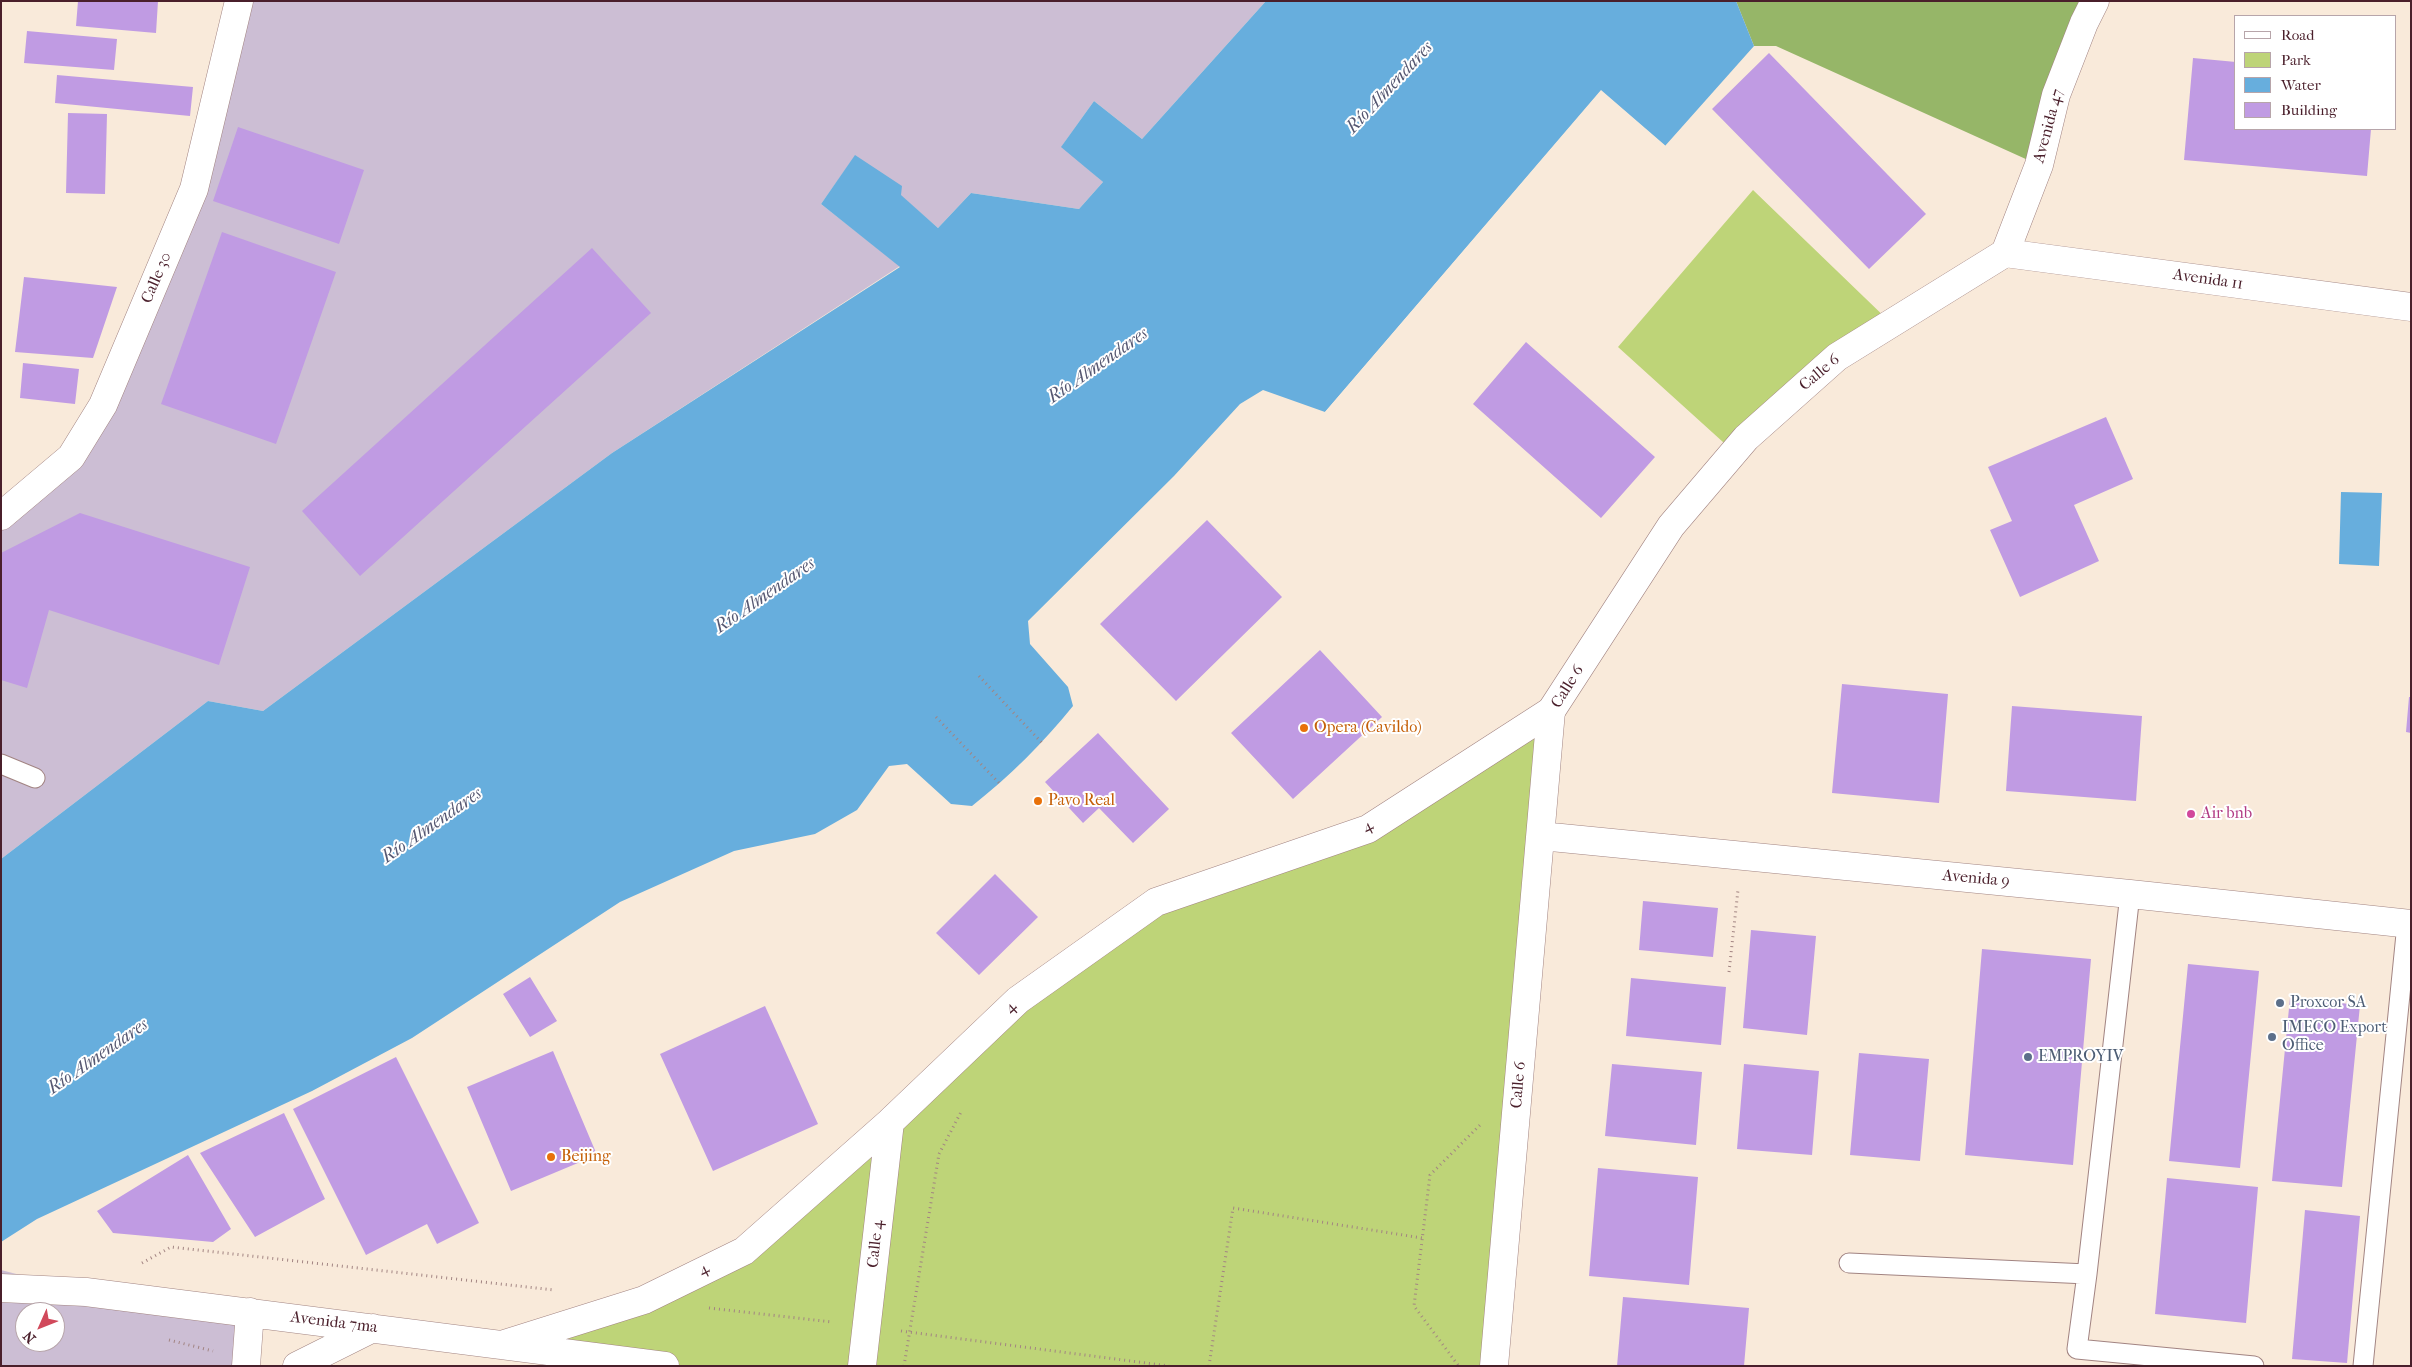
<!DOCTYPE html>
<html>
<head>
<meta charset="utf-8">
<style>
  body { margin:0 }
  #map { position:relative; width:2412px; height:1367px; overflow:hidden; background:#f9eada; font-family:"IM FELL French Canon",serif }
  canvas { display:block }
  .frame { position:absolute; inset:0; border:2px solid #4a1f2b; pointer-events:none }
  .legend { position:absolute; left:2234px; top:15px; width:162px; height:115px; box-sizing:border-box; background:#fff; border:1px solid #b7a5aa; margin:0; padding:6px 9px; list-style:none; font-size:15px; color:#4a1f2b }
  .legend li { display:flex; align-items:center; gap:10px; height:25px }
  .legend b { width:25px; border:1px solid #b7a5aa }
  .north { position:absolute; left:15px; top:1302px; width:50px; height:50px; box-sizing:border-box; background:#fff; border:1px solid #b7a5aa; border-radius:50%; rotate:226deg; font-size:14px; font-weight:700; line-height:20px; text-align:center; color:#4a1f2b }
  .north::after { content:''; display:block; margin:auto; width:18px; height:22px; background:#d1495b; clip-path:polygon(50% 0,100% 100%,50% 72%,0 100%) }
</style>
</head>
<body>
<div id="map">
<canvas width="2412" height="1367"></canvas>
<div class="frame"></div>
<ul class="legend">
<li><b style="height:6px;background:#fff"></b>Road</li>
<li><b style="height:14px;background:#bed478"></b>Park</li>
<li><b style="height:14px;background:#67aedd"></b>Water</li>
<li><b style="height:14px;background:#c09be3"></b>Building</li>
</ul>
<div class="north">N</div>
</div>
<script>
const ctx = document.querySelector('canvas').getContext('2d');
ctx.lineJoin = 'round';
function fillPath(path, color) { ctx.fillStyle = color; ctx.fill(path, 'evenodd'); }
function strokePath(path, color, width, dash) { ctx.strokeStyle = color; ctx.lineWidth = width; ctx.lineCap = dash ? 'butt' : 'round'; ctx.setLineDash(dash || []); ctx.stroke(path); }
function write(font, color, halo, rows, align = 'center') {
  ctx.font = font + ' "IM FELL French Canon",serif'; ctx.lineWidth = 4; ctx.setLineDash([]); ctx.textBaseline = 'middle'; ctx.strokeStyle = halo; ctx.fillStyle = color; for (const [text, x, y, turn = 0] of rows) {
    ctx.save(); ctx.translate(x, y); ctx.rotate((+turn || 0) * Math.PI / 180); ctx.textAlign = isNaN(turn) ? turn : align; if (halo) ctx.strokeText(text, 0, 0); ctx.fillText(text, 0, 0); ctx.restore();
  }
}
const industrial = new Path2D(`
  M 239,1 L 1266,1 L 1142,139 L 1094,101 L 1062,146 L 1103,182 L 1079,209 L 971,193 L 938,228 L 855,156 L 821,204 L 900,266 L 612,453 L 263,711 L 208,701 L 1,859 L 1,516 L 71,458 L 194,189 Z
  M 1,1270 L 86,1292 L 250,1312 L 246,1366 L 1,1366 ZM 25,1312 L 55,1312 L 55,1342 L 25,1342 Z`);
const green = new Path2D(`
  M 1753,190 L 1892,324 L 1734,452 L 1618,347 Z
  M 1551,711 L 1494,1366 L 665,1366 L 501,1345 L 744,1251 L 890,1122 L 1156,902 L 1368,829 Z`);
const forest = new Path2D(`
  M 1736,1 L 2095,1 L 2039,165 L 1776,46 L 1754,46 Z`);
const water = new Path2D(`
  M 1266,1 L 1736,1 L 1754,46 L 1665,146 L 1601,91 L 1325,412 L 1263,390 L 1240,404 L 1174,476 L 1028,621 L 1030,644 L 1068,687 L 1073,706 C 1043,743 1010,776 972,806 L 951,804 L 907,764 L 889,766 L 857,810 L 815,834 L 734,851 L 620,902 L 412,1038 L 312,1091 L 37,1219 L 1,1242 L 1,859 L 208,701 L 263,711 L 612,453 L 900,267 L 821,204 L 855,155 L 902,186 L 901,195 L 938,228 L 971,193 L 1079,209 L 1103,182 L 1061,147 L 1094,101 L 1142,139 Z
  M 2341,492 L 2382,493 L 2379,566 L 2339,564 Z`);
const pier = new Path2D(`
  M 1601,90 L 1667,147 L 1664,148 L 1601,94 L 1327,414 L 1325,412 Z`);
const building = new Path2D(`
  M 78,1 L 158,1 L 156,33 L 76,26 Z
  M 27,31 L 117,39 L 114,70 L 24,63 Z
  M 1769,53 L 1926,214 L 1869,269 L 1712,109 Z
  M 2193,58 L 2236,62 L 2236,129 L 2371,129 L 2367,176 L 2184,160 Z
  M 57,75 L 193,87 L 190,116 L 55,103 Z
  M 68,113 L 107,114 L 105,194 L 66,193 Z
  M 238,127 L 364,170 L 339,244 L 213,201 Z
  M 222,232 L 336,272 L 276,444 L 161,404 Z
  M 592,248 L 651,313 L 360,576 L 302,511 Z
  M 24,277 L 117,287 L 93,358 L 15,352 Z
  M 1526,342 L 1655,457 L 1601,518 L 1473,404 Z
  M 23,363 L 79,369 L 75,404 L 20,398 Z
  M 2106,417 L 2133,479 L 2074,505 L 2099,561 L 2020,597 L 1990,530 L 2012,521 L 1988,467 Z
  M 80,513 L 250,567 L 219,665 L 49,610 L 27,688 L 1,680 L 1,553 Z
  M 1207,520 L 1282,597 L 1176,701 L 1100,624 Z
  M 1320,650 L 1382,717 L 1293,799 L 1231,733 Z
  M 1842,684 L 1948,694 L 1939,803 L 1832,793 Z
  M 2409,697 L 2411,697 L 2411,733 L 2406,732 Z
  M 2012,706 L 2142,716 L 2136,801 L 2006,791 Z
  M 1098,733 L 1169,809 L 1133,843 L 1099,808 L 1083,823 L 1045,782 Z
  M 995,874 L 1038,917 L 979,975 L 936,933 Z
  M 1643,901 L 1718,908 L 1713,957 L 1639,950 Z
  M 1751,930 L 1816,936 L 1807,1035 L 1743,1028 Z
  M 1982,949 L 2091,959 L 2073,1165 L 1965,1155 Z
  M 2188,964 L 2259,971 L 2240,1168 L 2169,1161 Z
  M 530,977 L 557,1021 L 530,1037 L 503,994 Z
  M 1631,978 L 1726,987 L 1721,1045 L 1626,1036 Z
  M 2290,998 L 2360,1005 L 2342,1187 L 2272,1181 Z
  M 765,1006 L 818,1124 L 713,1171 L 660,1054 Z
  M 553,1051 L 597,1155 L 511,1191 L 467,1087 Z
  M 1859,1053 L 1929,1059 L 1920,1161 L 1850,1155 Z
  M 396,1057 L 479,1223 L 437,1244 L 427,1224 L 366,1255 L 293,1109 Z
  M 1612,1064 L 1702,1072 L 1696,1145 L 1605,1136 Z
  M 1744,1064 L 1819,1071 L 1812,1155 L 1737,1149 Z
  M 284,1113 L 325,1199 L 255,1237 L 200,1153 Z
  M 188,1155 L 231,1229 L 213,1242 L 113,1233 L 97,1211 Z
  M 1598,1168 L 1698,1177 L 1689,1285 L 1589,1276 Z
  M 2167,1178 L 2258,1187 L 2246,1323 L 2155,1314 Z
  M 2305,1210 L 2360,1216 L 2347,1363 L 2292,1359 Z
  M 1623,1297 L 1749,1308 L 1744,1366 L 1617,1366 Z`);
const path = new Path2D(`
  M 979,676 L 1043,744
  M 936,717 L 1000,784
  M 1729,972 L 1738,890
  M 142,1263 L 171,1247 L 554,1290
  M 709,1308 L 832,1322
  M 901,1331 L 1169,1366
  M 169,1340 L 213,1351
  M 1458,1365 L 1414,1306 L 1430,1175 L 1480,1125
  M 904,1366 L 939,1154 L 961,1112
  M 1209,1366 L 1233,1208 L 1422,1238`);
const service = new Path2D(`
  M 1,764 L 35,778
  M 1849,1263 L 2087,1274 L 2077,1349 L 2254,1366
  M 2087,1274 L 2130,894
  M 2363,1366 L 2407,924`);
const minor = new Path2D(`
  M 2005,253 L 2411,307
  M 1,516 L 71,457 L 103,405 L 194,189 L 239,1
  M 1541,836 L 2130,894 L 2411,924
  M 1494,1366 L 1551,711`);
const tertiary = new Path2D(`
  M 1,1288 L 86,1292 L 665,1366
  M 501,1345 L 644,1300 L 744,1251 L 890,1122 L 1018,1000 L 1156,902 L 1368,829 L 1551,711 L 1671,526 L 1746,438 L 1837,357 L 2005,253 L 2039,165 L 2056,95 L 2084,23 L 2095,1
  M 246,1366 L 250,1312
  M 297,1366 L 373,1328
  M 862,1366 L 890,1122`);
const markers = [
  [1304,728,5,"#e8710a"],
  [1038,801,5,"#e8710a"],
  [2191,814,5,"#d1479c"],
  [2280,1003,5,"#5c6f8a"],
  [2272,1037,5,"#5c6f8a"],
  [2028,1057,5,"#5c6f8a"],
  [551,1157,5,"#e8710a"]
];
const streetNames = [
  ["Avenida 47",2049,126,-75],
  ["Calle 30",157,278,-67],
  ["Avenida 11",2208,280,8],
  ["Calle 6",1820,373,-40],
  ["Calle 6",1568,687,-58],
  ["4",1368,827,-26],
  ["Avenida 9",1976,879,5],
  ["4",1011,1008,-43],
  ["Calle 6",1519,1085,-85],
  ["Calle 4",876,1244,-84],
  ["4",704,1270,-26],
  ["Avenida 7ma",334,1323,7]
];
const foodNames = [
  ["Opera (Cavildo)",1314,728],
  ["Pavo Real",1048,801],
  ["Beijing",561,1157]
];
const hotelNames = [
  ["Air bnb",2201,814]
];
const serviceNames = [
  ["Proxcor SA",2290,1003],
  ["IMECO Export",2282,1028],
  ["Office",2282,1046],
  ["EMPROYIV",2038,1057]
];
const waterNames = [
  ["Río Almendares",1390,88,-47],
  ["Río Almendares",1098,366,-35],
  ["Río Almendares",765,596,-35],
  ["Río Almendares",432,826,-35],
  ["Río Almendares",98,1057,-35]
];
fillPath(industrial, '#ccbed4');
fillPath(green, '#bed478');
fillPath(forest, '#96b668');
fillPath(water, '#67aedd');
fillPath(pier, '#f9eada');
fillPath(building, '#c09be3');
strokePath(service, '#a28482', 21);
strokePath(minor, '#a28482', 29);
strokePath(tertiary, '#a28482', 29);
strokePath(path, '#a28482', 3, [1, 4]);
strokePath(service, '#fff', 19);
strokePath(minor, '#fff', 28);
strokePath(tertiary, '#fff', 28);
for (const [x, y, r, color] of markers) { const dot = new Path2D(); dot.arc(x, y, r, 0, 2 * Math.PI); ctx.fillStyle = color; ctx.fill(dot); strokePath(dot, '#fff', 2); }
write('16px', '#4a1f2b', '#fff', streetNames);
write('16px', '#c56008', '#fff', foodNames, 'left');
write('16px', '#b23c85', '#fff', hotelNames, 'left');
write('16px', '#4e5e75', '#fff', serviceNames, 'left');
write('italic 18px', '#565872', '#fff', waterNames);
</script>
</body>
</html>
